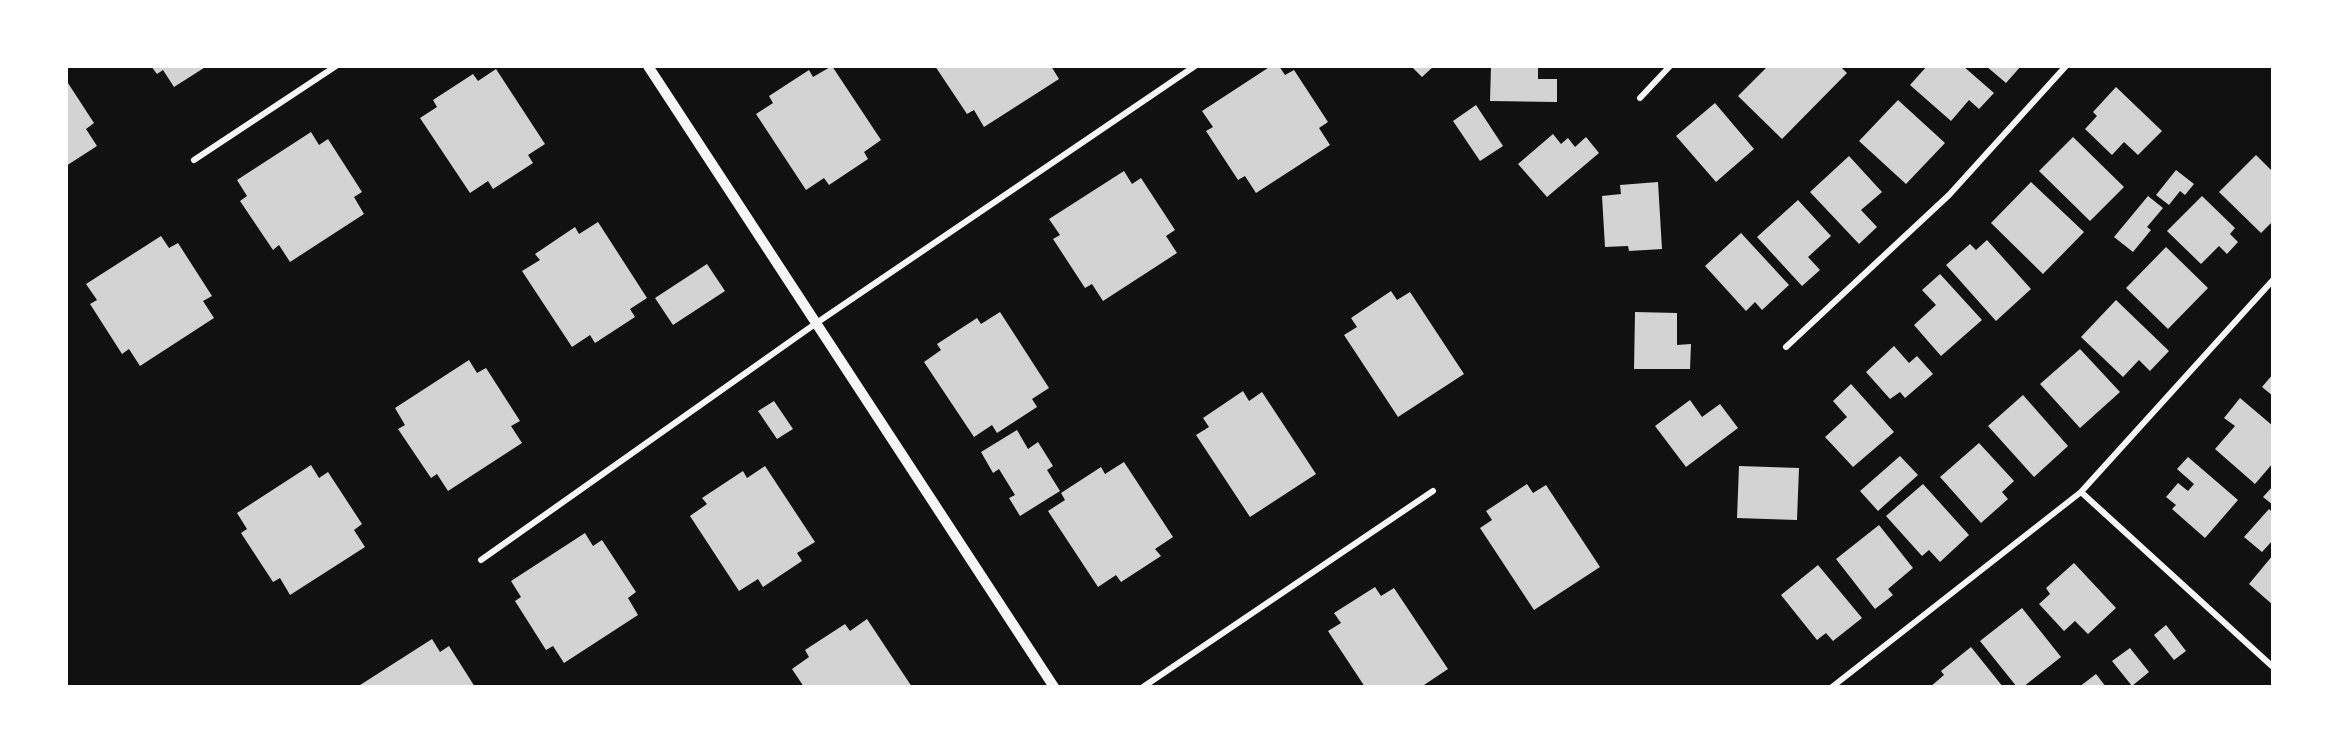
<!DOCTYPE html>
<html>
<head>
<meta charset="utf-8">
<style>
  body { margin:0 }
  #map { position:relative; width:2339px; height:753px; overflow:hidden; background:#111; font-family:"Roboto Serif",serif }
  canvas { display:block }
  .frame { position:absolute; inset:0; border:68px solid #fff; pointer-events:none }
</style>
</head>
<body>
<div id="map">
<canvas width="2339" height="753"></canvas>
<div class="frame"></div>
</div>
<script>
const ctx = document.querySelector('canvas').getContext('2d');
ctx.lineJoin = 'round';
function fillPath(path, color) { ctx.fillStyle = color; ctx.fill(path, 'evenodd'); }
function strokePath(path, color, width, dash) { ctx.strokeStyle = color; ctx.lineWidth = width; ctx.lineCap = dash ? 'butt' : 'round'; ctx.setLineDash(dash || []); ctx.stroke(path); }
const building = new Path2D(`
  M 151,66 L 207,66 L 174,87 L 163,70 L 157,74 Z
  M 832,66 L 881,140 L 864,152 L 868,159 L 829,185 L 824,178 L 806,190 L 756,114 L 773,103 L 769,96 L 809,70 L 813,77 Z
  M 935,66 L 1051,66 L 1059,79 L 984,127 L 974,110 L 967,114 Z
  M 1271,66 L 1279,66 L 1285,75 L 1294,70 L 1328,122 L 1319,128 L 1330,145 L 1256,193 L 1245,176 L 1238,180 L 1206,131 L 1213,127 L 1202,111 Z
  M 1411,66 L 1434,66 L 1422,77 Z
  M 1491,66 L 1538,66 L 1538,79 L 1557,79 L 1557,102 L 1490,101 Z
  M 1768,66 L 1840,66 L 1847,73 L 1782,139 L 1738,96 Z
  M 1927,66 L 1963,66 L 1994,93 L 1979,109 L 1969,100 L 1951,121 L 1910,85 Z
  M 1986,66 L 2021,66 L 2006,83 Z
  M 496,69 L 545,144 L 528,155 L 533,163 L 493,189 L 488,181 L 470,193 L 420,118 L 437,107 L 433,100 L 473,74 L 478,81 Z
  M 66,80 L 94,123 L 86,129 L 97,146 L 66,166 Z
  M 2116,87 L 2162,131 L 2138,155 L 2124,142 L 2112,155 L 2085,129 L 2097,116 L 2093,112 Z
  M 1898,100 L 1945,143 L 1906,184 L 1859,141 Z
  M 1715,103 L 1754,149 L 1716,182 L 1676,136 Z
  M 1476,105 L 1503,146 L 1480,161 L 1453,121 Z
  M 311,132 L 319,145 L 328,139 L 362,192 L 354,197 L 364,214 L 290,262 L 279,245 L 273,250 L 240,201 L 247,196 L 237,180 Z
  M 1553,134 L 1561,144 L 1568,138 L 1575,147 L 1586,137 L 1599,153 L 1547,197 L 1518,164 Z
  M 2073,137 L 2124,187 L 2090,221 L 2039,171 Z
  M 2256,155 L 2273,172 L 2273,221 L 2261,233 L 2219,192 Z
  M 1849,156 L 1882,192 L 1861,210 L 1877,227 L 1859,244 L 1810,192 Z
  M 2176,170 L 2194,184 L 2185,195 L 2180,191 L 2169,205 L 2156,195 Z
  M 1124,171 L 1132,184 L 1141,178 L 1175,230 L 1166,236 L 1177,253 L 1103,301 L 1092,284 L 1085,288 L 1053,239 L 1060,235 L 1049,219 Z
  M 1658,182 L 1662,249 L 1629,251 L 1628,246 L 1605,247 L 1602,196 L 1621,194 L 1620,185 Z
  M 2031,182 L 2084,232 L 2043,274 L 1991,223 Z
  M 2148,196 L 2163,208 L 2147,227 L 2151,230 L 2133,252 L 2114,237 Z
  M 2202,196 L 2235,228 L 2230,234 L 2238,242 L 2227,254 L 2219,246 L 2201,264 L 2167,231 Z
  M 1798,200 L 1831,236 L 1808,257 L 1820,270 L 1802,286 L 1757,237 Z
  M 598,222 L 647,298 L 630,309 L 635,317 L 595,343 L 590,335 L 572,347 L 522,271 L 540,260 L 535,254 L 575,227 L 579,234 Z
  M 1741,233 L 1789,285 L 1762,310 L 1755,302 L 1746,311 L 1705,266 Z
  M 161,236 L 169,248 L 178,243 L 212,296 L 203,301 L 214,318 L 140,366 L 129,349 L 122,354 L 90,304 L 97,300 L 86,284 Z
  M 1987,240 L 2031,289 L 1996,321 L 1946,265 L 1970,244 L 1976,250 Z
  M 2166,247 L 2208,288 L 2168,329 L 2126,288 Z
  M 707,264 L 725,291 L 673,325 L 655,298 Z
  M 1940,274 L 1982,320 L 1941,356 L 1914,325 L 1936,305 L 1922,290 Z
  M 1391,291 L 1397,300 L 1410,292 L 1464,374 L 1398,417 L 1344,335 L 1357,327 L 1351,318 Z
  M 2116,300 L 2169,351 L 2150,371 L 2139,360 L 2123,377 L 2081,337 Z
  M 1000,312 L 1049,388 L 1032,399 L 1037,407 L 997,433 L 992,425 L 974,437 L 924,362 L 941,350 L 937,344 L 977,318 L 981,324 Z
  M 1635,312 L 1677,313 L 1677,345 L 1691,344 L 1690,369 L 1634,369 Z
  M 1894,346 L 1909,363 L 1917,356 L 1933,374 L 1905,398 L 1900,392 L 1890,399 L 1866,372 Z
  M 2080,349 L 2120,392 L 2080,428 L 2040,384 Z
  M 469,360 L 477,373 L 486,368 L 520,421 L 511,426 L 522,443 L 448,491 L 437,474 L 431,478 L 398,429 L 405,425 L 395,408 Z
  M 2273,374 L 2273,396 L 2262,387 Z
  M 1851,384 L 1894,432 L 1853,467 L 1825,437 L 1847,417 L 1833,401 Z
  M 1243,391 L 1249,401 L 1262,392 L 1316,474 L 1250,517 L 1196,435 L 1209,427 L 1203,418 Z
  M 2023,395 L 2068,446 L 2034,477 L 1988,426 Z
  M 2240,398 L 2273,426 L 2273,463 L 2255,484 L 2215,449 L 2235,426 L 2224,418 Z
  M 1690,400 L 1702,417 L 1720,404 L 1738,428 L 1686,467 L 1655,426 Z
  M 774,401 L 793,429 L 777,439 L 758,411 Z
  M 1017,430 L 1028,449 L 1038,442 L 1053,466 L 1047,470 L 1060,491 L 1020,516 L 1009,498 L 1015,495 L 999,469 L 993,473 L 981,452 Z
  M 1979,443 L 2014,481 L 2002,492 L 2008,499 L 1981,523 L 1940,477 Z
  M 1900,456 L 1918,475 L 1878,511 L 1860,491 Z
  M 2188,457 L 2238,500 L 2205,538 L 2172,509 L 2176,505 L 2166,497 L 2178,483 L 2188,491 L 2194,484 L 2177,469 Z
  M 1124,462 L 1173,537 L 1155,549 L 1161,556 L 1121,582 L 1116,575 L 1098,587 L 1048,511 L 1065,500 L 1061,493 L 1101,467 L 1105,474 Z
  M 311,465 L 319,478 L 328,472 L 362,524 L 354,530 L 365,547 L 290,595 L 280,578 L 273,582 L 241,533 L 247,529 L 237,513 Z
  M 765,466 L 815,542 L 797,553 L 802,561 L 763,587 L 758,579 L 739,591 L 690,516 L 707,504 L 702,498 L 743,471 L 747,478 Z
  M 1739,466 L 1799,468 L 1797,520 L 1737,518 Z
  M 1527,484 L 1533,493 L 1546,485 L 1600,567 L 1534,610 L 1480,528 L 1492,520 L 1486,511 Z
  M 1923,484 L 1969,535 L 1940,562 L 1929,550 L 1922,556 L 1886,516 Z
  M 2273,486 L 2273,505 L 2263,497 Z
  M 2269,509 L 2273,513 L 2273,540 L 2262,552 L 2244,537 Z
  M 1879,525 L 1913,568 L 1888,589 L 1893,595 L 1875,609 L 1836,559 Z
  M 585,533 L 593,546 L 602,540 L 636,592 L 628,598 L 638,615 L 564,663 L 553,646 L 546,650 L 515,601 L 521,597 L 511,581 Z
  M 2273,555 L 2273,605 L 2249,584 Z
  M 2074,563 L 2116,608 L 2088,634 L 2075,621 L 2064,631 L 2039,604 L 2050,594 L 2046,588 Z
  M 1818,565 L 1862,618 L 1833,641 L 1826,633 L 1817,640 L 1781,595 Z
  M 1375,587 L 1381,596 L 1394,588 L 1448,669 L 1421,687 L 1365,687 L 1328,631 L 1341,623 L 1334,613 Z
  M 2022,608 L 2061,657 L 2023,687 L 2017,687 L 1980,641 Z
  M 867,619 L 912,687 L 804,687 L 792,669 L 809,657 L 805,650 L 845,624 L 850,631 Z
  M 2166,625 L 2186,651 L 2174,660 L 2154,635 Z
  M 432,639 L 440,652 L 449,646 L 475,687 L 357,687 Z
  M 1971,647 L 2003,687 L 1930,687 L 1944,675 L 1941,671 Z
  M 2130,648 L 2149,672 L 2132,686 L 2112,661 Z
  M 2096,674 L 2106,687 L 2079,687 Z`);
const minor = new Path2D(`
  M 1640,98 L 1670,66
  M 194,160 L 336,66
  M 1786,347 L 1949,195 L 2066,66
  M 2081,492 L 2273,667
  M 481,560 L 815,324 L 1195,66
  M 1143,687 L 1433,491
  M 1832,687 L 2081,492 L 2273,280`);
const tertiary = new Path2D(`
  M 648,66 L 1054,687`);
fillPath(building, '#d3d3d3');
strokePath(minor, '#f5f5f5', 6);
strokePath(tertiary, '#f5f5f5', 10);
</script>
</body>
</html>
